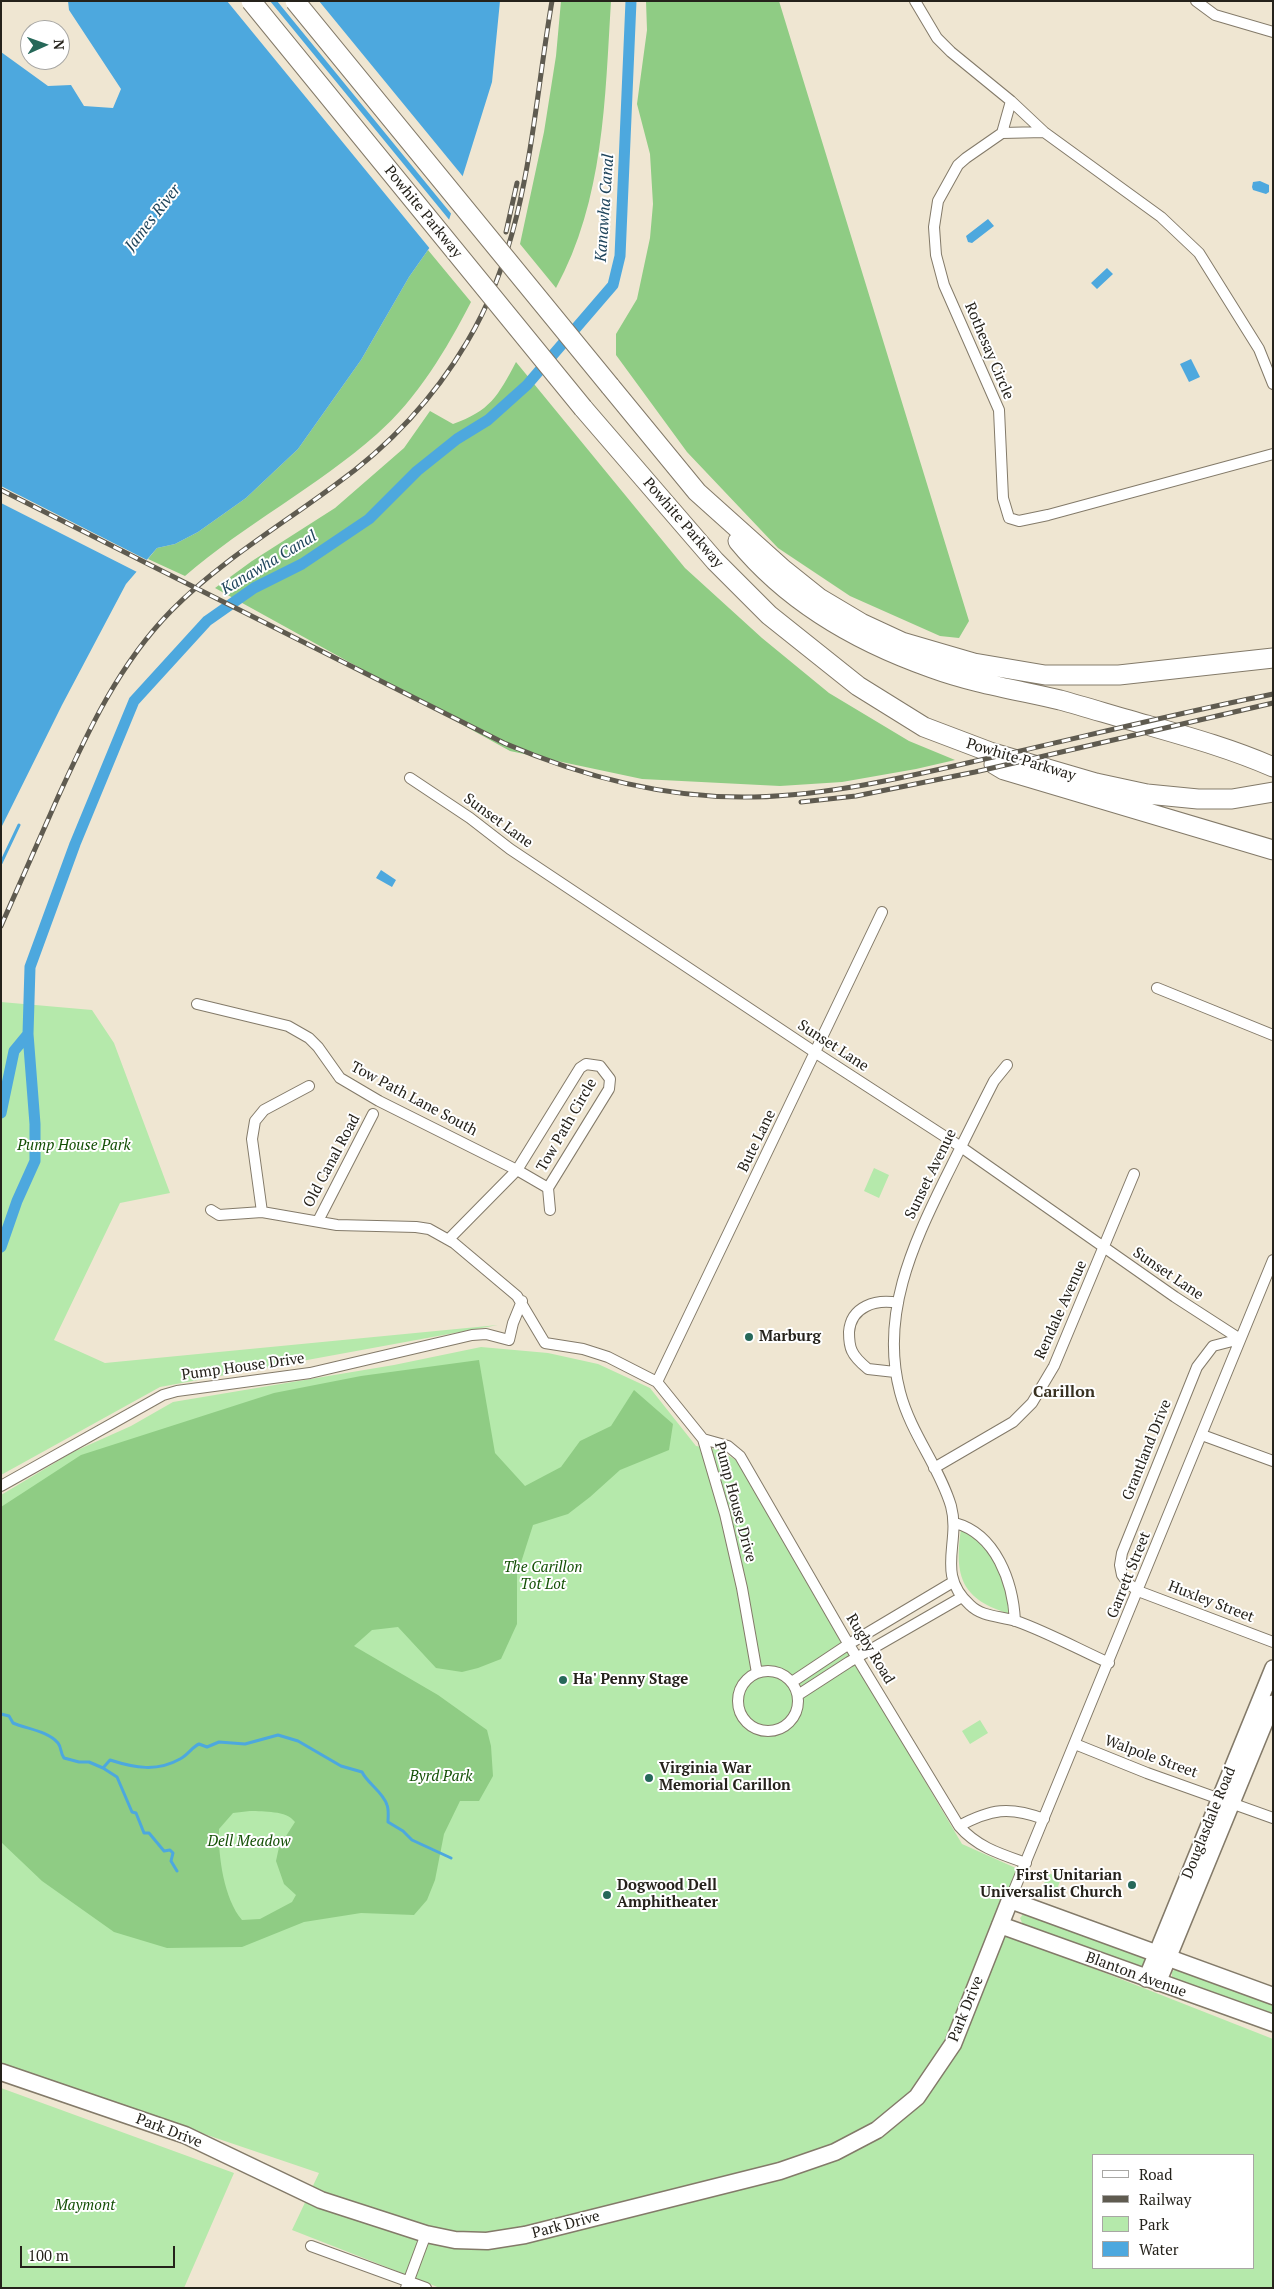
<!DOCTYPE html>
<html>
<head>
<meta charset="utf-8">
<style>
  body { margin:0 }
  #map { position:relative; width:1274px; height:2289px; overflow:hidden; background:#efe6d2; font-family:"PT Serif",serif }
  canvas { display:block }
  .frame { position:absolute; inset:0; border:2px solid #25221b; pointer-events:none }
  .legend { position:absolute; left:1092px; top:2154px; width:162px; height:115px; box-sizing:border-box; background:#fff; border:1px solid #a8a7a4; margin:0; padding:6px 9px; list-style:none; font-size:15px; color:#25221b }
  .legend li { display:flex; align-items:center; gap:10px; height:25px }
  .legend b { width:25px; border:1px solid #a8a7a4 }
  .north { position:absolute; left:20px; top:20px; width:50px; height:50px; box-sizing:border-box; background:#fff; border:1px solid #a8a7a4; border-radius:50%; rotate:88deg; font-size:14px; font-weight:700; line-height:20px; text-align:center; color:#25221b }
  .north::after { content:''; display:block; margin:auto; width:18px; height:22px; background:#266859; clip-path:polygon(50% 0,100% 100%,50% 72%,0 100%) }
  .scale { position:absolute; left:20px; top:2246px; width:155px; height:22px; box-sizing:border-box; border:2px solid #25221b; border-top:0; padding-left:6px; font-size:15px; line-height:18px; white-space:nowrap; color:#25221b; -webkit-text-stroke:4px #fff; paint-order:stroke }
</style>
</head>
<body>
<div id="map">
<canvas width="1274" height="2289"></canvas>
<div class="frame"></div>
<ul class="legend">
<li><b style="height:6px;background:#fff"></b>Road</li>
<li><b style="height:6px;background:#5f5b50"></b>Railway</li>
<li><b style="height:14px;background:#b5e9ab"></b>Park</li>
<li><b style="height:14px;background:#4da8de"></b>Water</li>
</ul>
<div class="north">N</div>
<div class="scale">100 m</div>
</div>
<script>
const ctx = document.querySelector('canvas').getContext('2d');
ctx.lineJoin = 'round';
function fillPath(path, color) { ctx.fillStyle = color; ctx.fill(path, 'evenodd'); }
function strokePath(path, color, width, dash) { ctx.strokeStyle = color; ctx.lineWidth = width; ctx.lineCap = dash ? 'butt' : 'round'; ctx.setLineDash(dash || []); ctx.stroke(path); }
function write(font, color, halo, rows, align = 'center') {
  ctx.font = font + ' "PT Serif",serif'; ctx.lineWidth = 4; ctx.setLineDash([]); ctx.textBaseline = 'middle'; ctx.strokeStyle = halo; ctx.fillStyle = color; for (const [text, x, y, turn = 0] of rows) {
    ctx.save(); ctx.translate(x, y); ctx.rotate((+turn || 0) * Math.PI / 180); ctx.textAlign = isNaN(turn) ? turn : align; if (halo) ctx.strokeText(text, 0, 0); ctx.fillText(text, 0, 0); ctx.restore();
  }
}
const green = new Path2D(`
  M 1,1002 L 92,1010 L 114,1043 L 170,1193 L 120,1203 L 54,1340 L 105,1363 L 498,1325 L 160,1387 L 1,1475 Z
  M 874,1168 L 889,1175 L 879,1198 L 864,1191 Z
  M 481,1347 L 548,1353 L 598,1364 L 650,1388 L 696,1446 L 717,1449 L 736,1460 L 962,1844 L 1018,1869 L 996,1930 L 1273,2039 L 1273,2288 L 440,2288 L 292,2230 L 319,2173 L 1,2065 L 1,1495 L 73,1452 L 131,1426 L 173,1402 L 394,1365 ZM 1093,2155 L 1253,2155 L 1253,2268 L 1093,2268 Z
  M 961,1529 L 984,1546 L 1003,1574 L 1011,1614 C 961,1600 954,1576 961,1529 Z
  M 980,1720 L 988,1733 L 970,1744 L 962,1731 Z
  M 1048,1873 L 1061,1878 L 1056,1893 L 1042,1889 Z
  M 1025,1912 L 1145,1956 L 1147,1959 L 1143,1967 L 1140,1968 L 1023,1925 L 1020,1918 Z
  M 1176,1968 L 1273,2001 L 1273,2018 L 1172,1979 L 1172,1972 Z
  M 1,2088 L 234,2173 L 184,2288 L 1,2288 Z`);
const forest = new Path2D(`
  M 561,1 L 611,1 C 605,99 604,200 556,288 L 520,244 L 544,132 L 556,56 Z
  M 646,1 L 779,1 L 969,621 L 959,638 L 940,636 L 850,596 L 778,548 L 687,452 L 616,355 L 616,334 L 637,299 L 650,238 L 653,204 L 650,154 L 637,104 L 647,30 Z
  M 428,250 L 471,302 C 446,350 418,398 377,434 C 317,487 245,524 185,576 L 148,559 L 157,548 L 175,544 L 198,532 L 246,498 L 298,449 L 361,360 L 409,277 Z
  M 516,362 L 685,568 L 762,638 L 829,693 L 909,741 L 955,760 L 916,769 L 842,782 L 780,786 L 642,779 L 510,751 L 215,588 L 252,561 L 335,508 L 404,448 L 430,411 L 453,424 C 490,411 498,396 516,362 Z
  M 479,1360 L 495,1453 L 525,1486 L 561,1467 L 580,1441 L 611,1426 L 634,1390 L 673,1424 L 669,1450 L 620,1470 L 590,1497 L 568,1514 L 533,1525 L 517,1575 L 517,1624 L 501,1659 L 478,1668 L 462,1672 L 436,1668 L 398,1627 L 372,1630 L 354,1646 L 438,1695 L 487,1730 L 491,1746 L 493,1776 L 479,1801 L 460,1801 L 444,1834 L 435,1880 L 427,1900 L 414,1915 L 361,1913 L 304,1922 L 242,1947 L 167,1948 L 114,1932 L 42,1881 L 1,1842 L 1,1507 L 81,1455 L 274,1393 L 361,1376 ZM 250,1811 C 264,1812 286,1810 295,1822 L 279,1847 L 276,1861 L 284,1884 L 296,1895 L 292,1902 L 260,1919 L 242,1920 C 224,1899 218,1856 219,1829 L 233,1813 Z`);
const water = new Path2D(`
  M 68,1 L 500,1 L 492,82 L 449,220 L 409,277 L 361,360 L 298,449 L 246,498 L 198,532 L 175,544 L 157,548 L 126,584 L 62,705 L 1,828 L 1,52 L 48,86 L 71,85 L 84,106 L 113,108 L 121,89 L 69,10 Z
  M 1260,181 L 1269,185 L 1269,192 L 1266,194 L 1253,190 L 1252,187 L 1253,182 Z
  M 988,219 L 994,226 L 972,243 L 968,242 L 966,236 Z
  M 1107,268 L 1113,274 L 1097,289 L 1091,283 Z
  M 1191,359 L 1200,377 L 1189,382 L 1180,364 Z
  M 381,870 L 396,880 L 392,887 L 376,878 Z`);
const pier = new Path2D(`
  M 227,1 L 270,1 L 451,222 L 431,250 Z
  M 277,1 L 319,1 L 465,179 L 453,216 Z
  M 1,486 L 149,561 L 139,573 L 1,503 Z`);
const stream = new Path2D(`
  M 1,863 L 19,825
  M 1,1714 L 9,1716 L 13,1723 C 27,1729 48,1731 58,1743 C 62,1748 60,1753 64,1758 L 79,1762 L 89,1762 L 103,1768 L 110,1760 C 135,1768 157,1772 180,1759 C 188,1755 192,1747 199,1744 L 207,1747 L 219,1742 L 245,1744 L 278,1735 L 298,1741 L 341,1766 L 362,1772 C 368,1784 383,1792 387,1805 C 389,1810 388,1817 388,1822 L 403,1831 L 412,1840 L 451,1858
  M 103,1768 L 117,1777 L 132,1812 L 136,1813 L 144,1833 L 149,1833 L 164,1851 L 170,1850 L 173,1853 L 171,1861 L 177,1871`);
const canal = new Path2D(`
  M 1,1113 L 14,1051 L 28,1034
  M 1,1247 L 17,1201 L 35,1161 L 35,1124 L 28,1034 L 30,967 L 75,844 L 134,701 L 207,621 L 254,588 L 302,564 L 369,519 L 417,471 L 457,439 L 488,420 L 527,385 L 613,285 L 620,256 L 631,1`);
const street = new Path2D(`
  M 915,1 L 937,38 L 951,52 L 1011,101 L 1044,132 L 1161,217 L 1199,253 L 1259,349 L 1273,384
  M 1196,1 L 1215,15 L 1273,32
  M 1044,132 L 1002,133 L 966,158 L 958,165 L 938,201 L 934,227 L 936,255 L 944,285 L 999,410 L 1003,498 L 1009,518 L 1019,521 L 1048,515 L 1273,454
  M 1002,133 L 1011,101
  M 410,778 L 470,818 L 510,849 L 816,1053 L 961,1147 L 1175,1297 L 1240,1339
  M 1157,988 L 1273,1035
  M 197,1004 L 288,1026 L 309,1038 L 318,1047 L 340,1078 L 379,1101 L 517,1170 L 548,1188 L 609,1089 L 610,1079 L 600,1066 L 586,1064 L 580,1068 L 517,1170 L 449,1239
  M 1007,1065 L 994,1081 C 977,1114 961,1147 945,1179 C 912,1246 880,1316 900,1392 C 911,1434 939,1466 951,1506 C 961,1543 935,1574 970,1605 C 982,1617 1000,1616 1016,1621 C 1047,1632 1078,1649 1109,1663
  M 548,1188 L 550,1210
  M 211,1210 L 219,1215 L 262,1212 L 337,1225 L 416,1227 L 429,1229 L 454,1243 L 517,1296 L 545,1343 L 583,1349 L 608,1357 L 657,1382 L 703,1439 L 725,1514 L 742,1588 L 757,1673
  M 262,1212 L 252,1139 L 255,1121 L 264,1110 L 309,1086
  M 318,1221 L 373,1114
  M 1240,1339 L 1213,1346 L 1197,1367 L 1122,1553 L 1120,1565 L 1122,1575 L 1129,1584 L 1138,1591 L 1273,1642
  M 895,1372 L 868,1369 C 862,1364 855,1358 852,1351 C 849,1345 849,1339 849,1332 C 851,1306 876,1299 898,1303
  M 657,1382 L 882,912
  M 1202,1435 L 1273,1461
  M 703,1439 L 728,1446 L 740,1456 L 845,1638 L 959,1826 C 977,1847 1000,1854 1026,1863
  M 934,1468 L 1013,1422 L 1032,1403 L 1054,1366 L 1134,1174
  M 1,1486 L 163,1395 L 177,1391 L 310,1373 L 472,1335 L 486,1334 L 509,1340 L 513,1323 L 522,1301
  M 955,1523 C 996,1534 1013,1582 1015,1621
  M738 1701a30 30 0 1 1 60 0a30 30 0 1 1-60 0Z
  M 792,1682 L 849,1644 L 953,1582
  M 798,1695 L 849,1662 L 962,1597
  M 1075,1744 L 1147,1773 L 1273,1818
  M 959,1826 C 991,1809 1009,1806 1044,1819
  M 1010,1900 L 1273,1260
  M 311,2246 L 426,2288
  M 406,2288 L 426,2234`);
const secondary = new Path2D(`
  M 1146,1979 L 1273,1668
  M 1158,1983 L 1273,1703`);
const primary = new Path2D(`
  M 1000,1925 L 1273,2023
  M 1,2072 L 185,2135 L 321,2200 L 426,2234 L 455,2240 L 487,2241 L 525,2235 L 780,2171 L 835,2152 L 877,2130 L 917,2097 L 953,2044 L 1010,1900 L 1273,1996`);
const highway = new Path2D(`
  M 610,386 L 697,492 L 784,570 L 819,598 L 861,623 L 902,642 L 974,663 L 1045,675 L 1119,675 L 1273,658
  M 583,408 L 715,561 L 769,615 L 858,686 L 924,727 L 990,752 L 1096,783 L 1147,794 L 1198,799 L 1232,799 L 1273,792
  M 738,541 C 788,602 858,642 932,668 C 973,683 1017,690 1060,700 C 1089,708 1118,717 1147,725 C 1189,737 1232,749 1273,767
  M 994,764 L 1004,770 L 1273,850`);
const rail = new Path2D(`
  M 506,232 L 517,183
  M 1,490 L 504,743 C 583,777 667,799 754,797 C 829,795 902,778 976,761 C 1075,739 1173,714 1273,694
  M 801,802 L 856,796 L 975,772 L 1273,703
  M 1,926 C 20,883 39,840 58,797 C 88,731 119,664 171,611 C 219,562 280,526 335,485 C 388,447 434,398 467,342 C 529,239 532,116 552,1`);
const highwayBridge = new Path2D(`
  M 251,1 L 583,408
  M 295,1 L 610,386`);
const markers = [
  [749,1337,5,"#266859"],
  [563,1680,5,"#266859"],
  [649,1778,5,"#266859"],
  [1132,1885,5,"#266859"],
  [607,1895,5,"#266859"]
];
const streetNames = [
  ["Powhite Parkway",423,212,51],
  ["Rothesay Circle",989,351,67],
  ["Powhite Parkway",683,523,49],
  ["Powhite Parkway",1021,760,17],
  ["Sunset Lane",498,821,36],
  ["Sunset Lane",833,1046,33],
  ["Tow Path Lane South",414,1099,28],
  ["Tow Path Circle",567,1125,-60],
  ["Bute Lane",757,1141,-64],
  ["Old Canal Road",332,1161,-62],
  ["Sunset Avenue",931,1174,-64],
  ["Sunset Lane",1168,1274,34],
  ["Rendale Avenue",1061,1310,-66],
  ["Pump House Drive",243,1367,-8],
  ["Grantland Drive",1147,1450,-68],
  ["Pump House Drive",735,1502,75],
  ["Garrett Street",1129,1575,-68],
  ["Huxley Street",1211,1602,21],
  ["Rugby Road",870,1649,59],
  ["Walpole Street",1151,1757,20],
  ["Douglasdale Road",1209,1823,-68],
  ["Blanton Avenue",1136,1975,20],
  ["Park Drive",966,2009,-68],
  ["Park Drive",169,2131,21],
  ["Park Drive",566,2225,-15]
];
const parkNames = [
  ["Pump House Park",74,1146],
  ["The Carillon",543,1568],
  ["Tot Lot",543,1585],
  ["Byrd Park",441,1777],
  ["Dell Meadow",249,1842],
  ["Maymont",85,2206]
];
const poiNames = [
  ["Marburg",759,1337],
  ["Ha' Penny Stage",573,1680],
  ["Virginia War",659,1769],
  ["Memorial Carillon",659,1786],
  ["First Unitarian",1122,1876,"right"],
  ["Universalist Church",1122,1893,"right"],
  ["Dogwood Dell",617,1886],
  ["Amphitheater",617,1903]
];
const waterNames = [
  ["Kanawha Canal",605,208,-86],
  ["James River",153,218,-52],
  ["Kanawha Canal",269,563,-31]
];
const neighbourhoodNames = [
  ["Carillon",1064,1392]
];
fillPath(green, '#b5e9ab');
fillPath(forest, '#8fcc84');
fillPath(water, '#4da8de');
fillPath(pier, '#efe6d2');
strokePath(stream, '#4da8de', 3);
strokePath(canal, '#4da8de', 11);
strokePath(street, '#837a69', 12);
strokePath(secondary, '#837a69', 18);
strokePath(primary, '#837a69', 19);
strokePath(highway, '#837a69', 21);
strokePath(street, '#fff', 10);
strokePath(secondary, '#fff', 15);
strokePath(primary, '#fff', 16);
strokePath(highway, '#fff', 19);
strokePath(rail, '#5f5b50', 5);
strokePath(rail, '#fff', 3, [9]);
strokePath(highwayBridge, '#837a69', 21, []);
strokePath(highwayBridge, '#fff', 19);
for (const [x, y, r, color] of markers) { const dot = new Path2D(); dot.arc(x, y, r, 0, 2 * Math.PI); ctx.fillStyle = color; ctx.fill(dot); strokePath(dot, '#fff', 2); }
write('15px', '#25221b', '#fff', streetNames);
write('italic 15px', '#145006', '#fff', parkNames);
write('bold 15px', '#25221b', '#fff', poiNames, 'left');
write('italic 16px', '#1f455c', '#fff', waterNames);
write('bold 16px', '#383121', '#fff', neighbourhoodNames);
</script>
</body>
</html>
